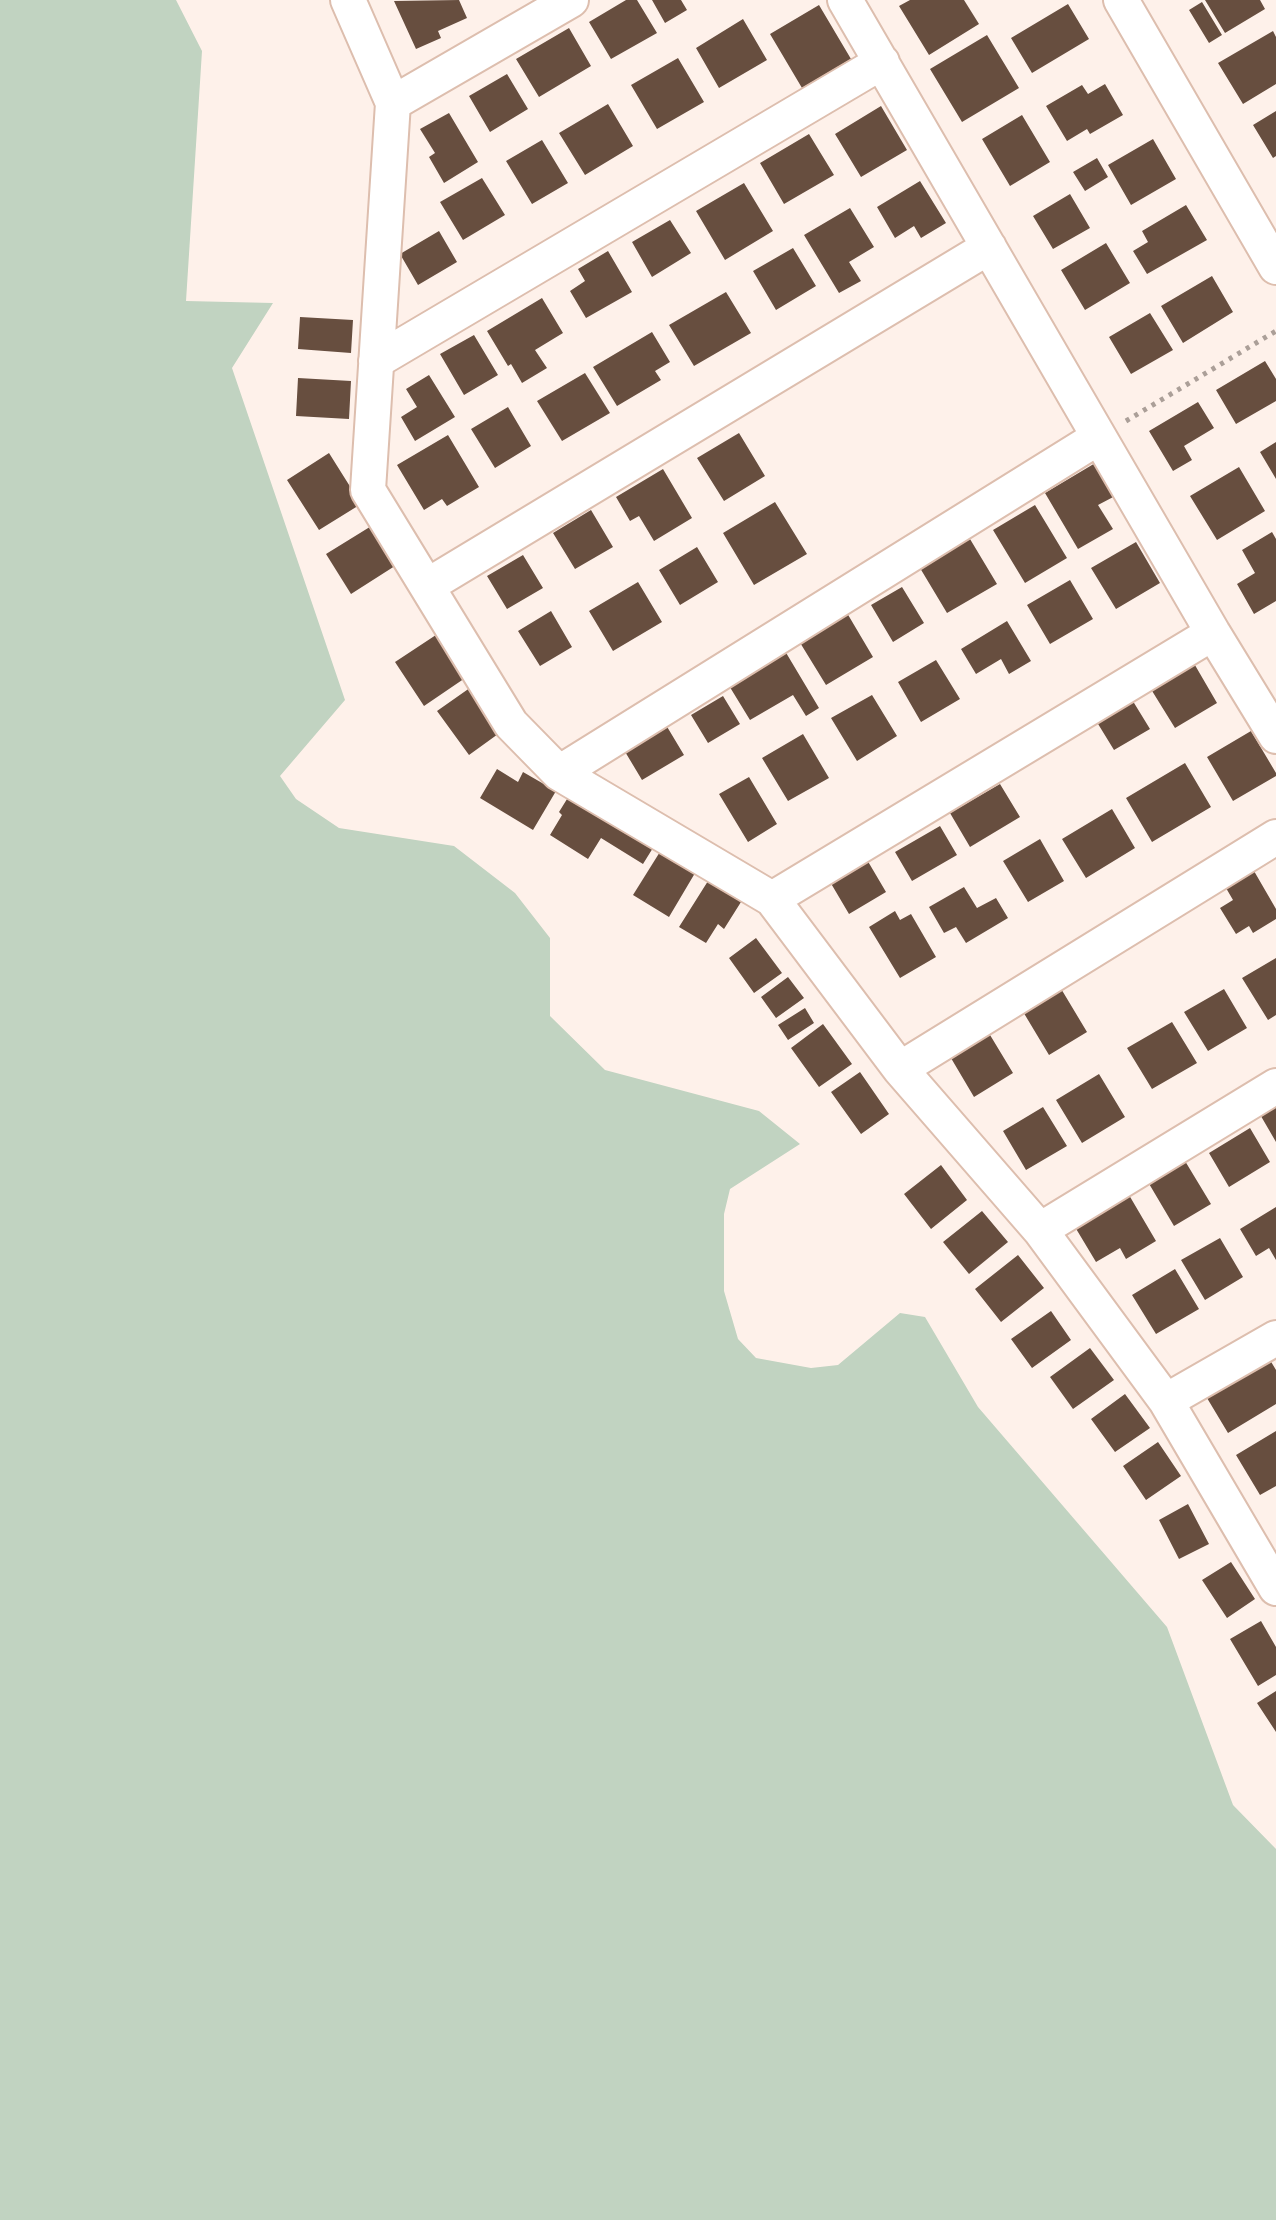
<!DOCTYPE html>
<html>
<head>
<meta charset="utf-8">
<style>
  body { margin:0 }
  canvas { display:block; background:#fef1ea }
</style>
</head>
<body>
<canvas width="1276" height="2220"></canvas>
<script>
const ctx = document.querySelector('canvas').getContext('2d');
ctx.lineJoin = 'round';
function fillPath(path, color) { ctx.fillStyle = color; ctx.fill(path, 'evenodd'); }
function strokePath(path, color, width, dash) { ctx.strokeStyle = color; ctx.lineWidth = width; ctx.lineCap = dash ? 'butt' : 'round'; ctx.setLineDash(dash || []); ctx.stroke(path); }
const green = new Path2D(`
  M 0,0 L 176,0 L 202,51 L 186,301 L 273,303 L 232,368 L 345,700 L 280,776 L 296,799 L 339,828 L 454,846 L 515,893 L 550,938 L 550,1016 L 605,1070 L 759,1111 L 800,1144 L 730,1189 L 724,1214 L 724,1291 L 738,1339 L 756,1358 L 811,1368 L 838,1365 L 900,1313 L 925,1317 L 978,1407 L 1167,1627 L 1233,1805 L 1276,1849 L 1276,2220 L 0,2220 Z`);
const building = new Path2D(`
  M 459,0 L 467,18 L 438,31 L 441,38 L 416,49 L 394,1 Z
  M 626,0 L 637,0 L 657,33 L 611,59 L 589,22 Z
  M 652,0 L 681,0 L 687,10 L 665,23 Z
  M 910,0 L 964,0 L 979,24 L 929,55 L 899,6 Z
  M 1205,0 L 1260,0 L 1265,9 L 1225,33 Z
  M 1202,2 L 1222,35 L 1209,43 L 1189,10 Z
  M 1068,4 L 1089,39 L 1032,73 L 1011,38 Z
  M 819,5 L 851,59 L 802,88 L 770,34 Z
  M 743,19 L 767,60 L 719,88 L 696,48 Z
  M 569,28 L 591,66 L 539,97 L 516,59 Z
  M 1273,31 L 1276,37 L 1276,84 L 1243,104 L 1218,63 Z
  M 987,35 L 1019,88 L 962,122 L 930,69 Z
  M 678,58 L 704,102 L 657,129 L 631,85 Z
  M 507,74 L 528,109 L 490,132 L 469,96 Z
  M 1105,84 L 1123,115 L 1090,134 L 1087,129 L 1067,141 L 1046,106 L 1082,85 L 1088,94 Z
  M 608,104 L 633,146 L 585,175 L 559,133 Z
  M 881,106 L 907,150 L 861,177 L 835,134 Z
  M 1276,111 L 1276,156 L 1273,158 L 1253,125 Z
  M 449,113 L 478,162 L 444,183 L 429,157 L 435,153 L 420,129 Z
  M 1022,115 L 1050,162 L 1010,186 L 982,139 Z
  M 809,134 L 834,175 L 784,204 L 760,163 Z
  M 1153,139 L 1176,179 L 1131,205 L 1108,165 Z
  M 542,140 L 568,183 L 532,204 L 506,161 Z
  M 1097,158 L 1108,177 L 1085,191 L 1073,172 Z
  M 482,178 L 505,215 L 463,240 L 440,202 Z
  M 920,181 L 946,223 L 921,238 L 914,226 L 895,238 L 877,207 Z
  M 744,183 L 773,231 L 725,260 L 696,211 Z
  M 1070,194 L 1090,228 L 1053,249 L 1033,216 Z
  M 1186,205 L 1207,240 L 1147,274 L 1133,251 L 1148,242 L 1142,231 Z
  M 850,208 L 874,247 L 849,262 L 861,281 L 839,293 L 804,235 Z
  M 670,220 L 691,253 L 652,277 L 632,242 Z
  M 439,231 L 457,262 L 418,285 L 400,254 Z
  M 1106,243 L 1130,283 L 1085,310 L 1061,270 Z
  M 793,248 L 816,286 L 776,310 L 753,271 Z
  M 608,251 L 632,292 L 586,318 L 570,291 L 585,281 L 578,269 Z
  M 1212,276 L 1233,312 L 1183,343 L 1161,306 Z
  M 726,292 L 751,333 L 694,366 L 669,325 Z
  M 542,298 L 563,333 L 535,350 L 547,368 L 522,383 L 511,364 L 508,366 L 487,331 Z
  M 1150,313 L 1173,350 L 1131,374 L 1109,337 Z
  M 300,317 L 353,320 L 351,353 L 298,349 Z
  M 652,332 L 670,362 L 655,371 L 661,380 L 617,406 L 593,367 Z
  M 474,335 L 498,375 L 464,395 L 440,354 Z
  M 1265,361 L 1276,379 L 1276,401 L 1236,424 L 1216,390 Z
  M 585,373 L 610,413 L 562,441 L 537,401 Z
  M 429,375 L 455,417 L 415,441 L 401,417 L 417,407 L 406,389 Z
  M 298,378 L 351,381 L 349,419 L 296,416 Z
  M 1198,402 L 1214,428 L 1184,446 L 1192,460 L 1173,471 L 1149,431 Z
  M 508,407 L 531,446 L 495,468 L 471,429 Z
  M 739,433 L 765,476 L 724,501 L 697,458 Z
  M 448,435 L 479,487 L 447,506 L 442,499 L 424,510 L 397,465 Z
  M 1276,442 L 1276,479 L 1260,452 Z
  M 329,453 L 361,504 L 319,530 L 287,480 Z
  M 1097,462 L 1117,495 L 1098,505 L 1113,529 L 1078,549 L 1045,493 Z
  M 1239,467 L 1265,511 L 1217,540 L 1190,496 Z
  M 663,469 L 692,518 L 654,541 L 639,516 L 630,521 L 616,497 Z
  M 775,502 L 807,554 L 754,585 L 723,533 Z
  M 1035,505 L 1067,558 L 1025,583 L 993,530 Z
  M 591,510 L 613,547 L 575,569 L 553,533 Z
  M 373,525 L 398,564 L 351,594 L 326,554 Z
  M 1272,532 L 1276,539 L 1276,601 L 1254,614 L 1237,584 L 1255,573 L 1242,550 Z
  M 970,539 L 997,584 L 947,613 L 920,568 Z
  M 1136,542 L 1160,583 L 1116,609 L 1091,568 Z
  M 697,547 L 718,582 L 680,605 L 659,570 Z
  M 523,555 L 543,588 L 507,609 L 487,576 Z
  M 1070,580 L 1093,619 L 1050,644 L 1027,605 Z
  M 638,582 L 662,622 L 613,651 L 589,611 Z
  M 902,587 L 924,623 L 893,642 L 871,605 Z
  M 551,611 L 572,647 L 540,666 L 518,631 Z
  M 847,613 L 873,657 L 826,685 L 799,641 Z
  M 1007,621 L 1031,661 L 1009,674 L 1001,659 L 976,674 L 961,649 Z
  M 442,631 L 471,674 L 424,706 L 395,662 Z
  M 785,651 L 819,708 L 806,716 L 793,695 L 750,720 L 728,684 Z
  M 936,660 L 960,699 L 921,722 L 898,682 Z
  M 1192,660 L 1217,703 L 1175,728 L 1149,686 Z
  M 474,685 L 505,729 L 469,755 L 437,711 Z
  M 872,695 L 897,736 L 857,761 L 831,718 Z
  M 723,696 L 740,724 L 708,743 L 691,715 Z
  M 1131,698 L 1150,729 L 1114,750 L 1095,719 Z
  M 663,720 L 684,755 L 642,780 L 621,745 Z
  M 1251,731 L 1276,773 L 1276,776 L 1233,801 L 1207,757 Z
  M 803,734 L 829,778 L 788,801 L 762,758 Z
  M 1185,763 L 1211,807 L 1152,842 L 1126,798 Z
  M 497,769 L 518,782 L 523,772 L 556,791 L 533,830 L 480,798 Z
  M 749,777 L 777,824 L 748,842 L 719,794 Z
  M 1000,784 L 1020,817 L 970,847 L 950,813 Z
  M 572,791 L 656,843 L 643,864 L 601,838 L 588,859 L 550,835 L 562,815 L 559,812 Z
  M 1112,809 L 1135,848 L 1086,878 L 1062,839 Z
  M 940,826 L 957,855 L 912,881 L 895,852 Z
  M 1040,839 L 1064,881 L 1028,902 L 1003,861 Z
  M 663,847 L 698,868 L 669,917 L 633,895 Z
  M 863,853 L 886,892 L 849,914 L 826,875 Z
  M 1254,871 L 1276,909 L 1276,919 L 1253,933 L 1249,926 L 1236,934 L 1220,908 L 1233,900 L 1226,888 Z
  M 708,881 L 741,902 L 724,929 L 718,924 L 706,943 L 679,927 Z
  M 964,887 L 977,908 L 996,898 L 1008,918 L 966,943 L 956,927 L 944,933 L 929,907 Z
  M 895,911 L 900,920 L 911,914 L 936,957 L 900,978 L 869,927 Z
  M 756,938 L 782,973 L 754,993 L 729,958 Z
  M 1276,958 L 1276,1015 L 1268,1020 L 1242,978 Z
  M 788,977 L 804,998 L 776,1018 L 761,997 Z
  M 1060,987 L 1087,1032 L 1049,1055 L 1022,1010 Z
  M 1224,989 L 1247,1028 L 1208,1051 L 1184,1012 Z
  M 805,1008 L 814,1023 L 788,1040 L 778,1025 Z
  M 1172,1022 L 1197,1063 L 1152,1089 L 1127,1048 Z
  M 823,1024 L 852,1064 L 819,1087 L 791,1048 Z
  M 987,1030 L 1013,1073 L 974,1097 L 948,1053 Z
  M 860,1072 L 889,1114 L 861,1134 L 831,1092 Z
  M 1099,1074 L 1125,1117 L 1082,1143 L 1056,1100 Z
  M 1276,1101 L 1276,1142 L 1258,1111 Z
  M 1043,1107 L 1067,1146 L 1026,1170 L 1003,1131 Z
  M 1250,1128 L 1270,1162 L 1229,1187 L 1209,1153 Z
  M 1185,1161 L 1211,1204 L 1174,1226 L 1148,1182 Z
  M 941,1165 L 967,1200 L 931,1229 L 904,1194 Z
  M 1129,1195 L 1156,1241 L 1126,1259 L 1120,1248 L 1096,1262 L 1075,1227 Z
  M 1276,1207 L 1276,1260 L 1269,1248 L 1256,1256 L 1240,1229 Z
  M 982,1211 L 1008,1242 L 969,1274 L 943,1242 Z
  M 1220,1238 L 1243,1277 L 1205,1300 L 1181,1260 Z
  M 1018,1255 L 1044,1288 L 1001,1322 L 975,1289 Z
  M 1175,1269 L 1199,1309 L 1156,1334 L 1132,1295 Z
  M 1051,1311 L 1071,1340 L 1032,1368 L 1011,1339 Z
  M 1090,1348 L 1114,1380 L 1073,1409 L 1050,1377 Z
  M 1270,1360 L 1276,1370 L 1276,1404 L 1228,1433 L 1207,1398 Z
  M 1125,1394 L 1150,1428 L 1115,1452 L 1091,1419 Z
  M 1276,1431 L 1276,1486 L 1260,1495 L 1236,1455 Z
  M 1158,1442 L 1181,1476 L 1146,1500 L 1123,1466 Z
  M 1188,1504 L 1209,1544 L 1179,1559 L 1159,1520 Z
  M 1231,1562 L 1255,1599 L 1227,1618 L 1202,1580 Z
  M 1261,1621 L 1276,1647 L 1276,1675 L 1258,1686 L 1230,1639 Z
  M 1276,1691 L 1276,1732 L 1257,1703 Z`);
const path = new Path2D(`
  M 1126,421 L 1276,331`);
const minor = new Path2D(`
  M 348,0 L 393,103 L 368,490 L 511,724 L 559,773 L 772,899 L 900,1069 L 1040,1230 L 1166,1401 L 1276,1588
  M 845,0 L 1213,633 L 1276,736
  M 1121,0 L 1276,267
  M 393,103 L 571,0
  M 376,361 L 882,62
  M 427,586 L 989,247
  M 559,773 L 1099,437
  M 772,899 L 1213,633
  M 900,1069 L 1276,837
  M 1040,1230 L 1276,1086
  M 1166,1401 L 1276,1338`);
fillPath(green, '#c1d3c1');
fillPath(building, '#674e3f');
strokePath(minor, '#ddbeae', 38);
strokePath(path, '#ab9f98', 5, [4, 6]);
strokePath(minor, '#fff', 34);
</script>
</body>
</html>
